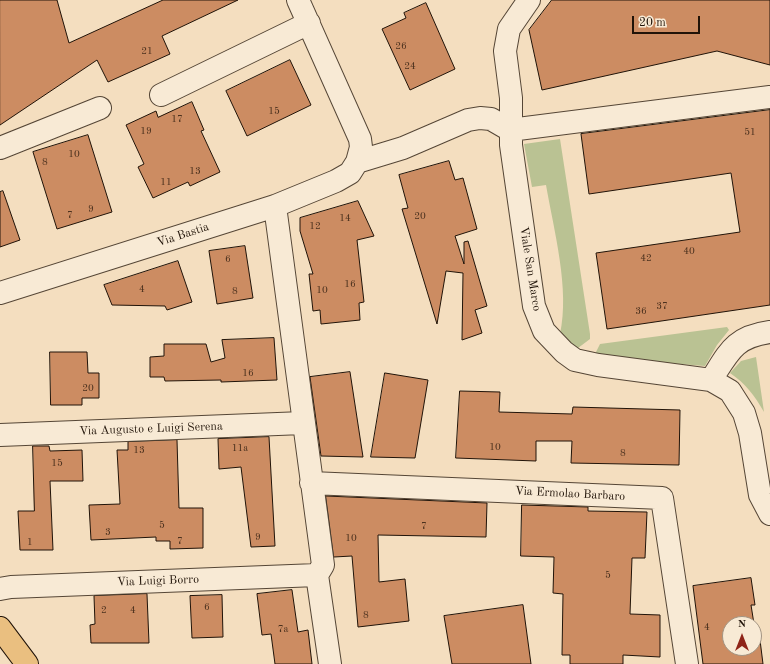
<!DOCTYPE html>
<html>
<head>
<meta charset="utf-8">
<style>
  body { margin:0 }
  #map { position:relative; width:770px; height:664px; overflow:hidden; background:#f4debf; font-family:"Old Standard TT",serif }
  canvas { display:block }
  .north { position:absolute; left:722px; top:616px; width:40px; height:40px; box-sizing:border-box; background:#f8ead5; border:1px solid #a29483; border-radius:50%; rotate:0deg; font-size:11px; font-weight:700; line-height:16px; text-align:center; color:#201308 }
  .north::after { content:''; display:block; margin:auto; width:14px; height:18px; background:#8f2418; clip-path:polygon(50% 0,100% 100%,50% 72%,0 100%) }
  .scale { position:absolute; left:632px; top:16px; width:68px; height:18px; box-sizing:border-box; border:2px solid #201308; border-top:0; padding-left:5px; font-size:12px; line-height:14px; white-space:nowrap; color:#201308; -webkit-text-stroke:3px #f8ead5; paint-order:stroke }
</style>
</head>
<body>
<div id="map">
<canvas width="770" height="664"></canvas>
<div class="north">N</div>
<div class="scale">20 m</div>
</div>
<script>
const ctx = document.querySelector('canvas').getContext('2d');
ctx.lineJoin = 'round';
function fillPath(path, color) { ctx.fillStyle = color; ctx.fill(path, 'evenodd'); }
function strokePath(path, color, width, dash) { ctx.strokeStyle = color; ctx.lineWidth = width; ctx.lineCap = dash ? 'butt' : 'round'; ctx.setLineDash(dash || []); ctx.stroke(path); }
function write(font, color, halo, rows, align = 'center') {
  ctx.font = font + ' "Old Standard TT",serif'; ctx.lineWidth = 3; ctx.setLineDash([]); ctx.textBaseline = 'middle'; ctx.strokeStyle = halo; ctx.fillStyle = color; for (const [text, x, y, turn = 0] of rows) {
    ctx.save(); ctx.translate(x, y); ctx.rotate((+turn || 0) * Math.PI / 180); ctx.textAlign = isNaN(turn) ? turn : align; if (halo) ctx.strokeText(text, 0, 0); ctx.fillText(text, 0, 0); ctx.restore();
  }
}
const green = new Path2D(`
  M 560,139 L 590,334 L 590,339 L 578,348 L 569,347 L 560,334 C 570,289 554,231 546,185 L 532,187 L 524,144 Z
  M 727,327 L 729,330 L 717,345 L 705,366 L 603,358 L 598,356 L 596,352 L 600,344 Z
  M 756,357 L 764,412 C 755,396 745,383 730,373 L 741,361 Z`);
const building = new Path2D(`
  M 0,0 L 57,0 L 69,43 L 163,0 L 238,0 L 162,36 L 170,54 L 108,82 L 97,60 L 0,125 Z
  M 552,0 L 770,0 L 770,65 L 717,51 L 542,90 L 529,30 Z
  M 426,3 L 455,69 L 410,90 L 382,29 L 406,18 L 404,13 Z
  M 290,60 L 311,105 L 247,136 L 226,91 Z
  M 192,102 L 204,130 L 201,131 L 220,172 L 190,186 L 188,182 L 153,198 L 138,167 L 144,164 L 126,125 L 156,111 L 158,117 Z
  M 770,110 L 770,305 L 607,329 L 596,253 L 740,232 L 731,173 L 589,194 L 581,134 Z
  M 88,135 L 112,212 L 57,229 L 33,152 Z
  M 449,161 L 455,180 L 463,178 L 477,229 L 455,236 L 464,264 L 464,242 L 468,241 L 487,306 L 475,310 L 482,333 L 462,340 L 463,273 L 446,271 L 437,324 L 402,209 L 408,208 L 399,175 Z
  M 3,191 L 20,240 L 0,247 L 0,192 Z
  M 358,201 L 374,236 L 357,240 L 364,302 L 359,303 L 360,320 L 321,324 L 320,310 L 313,311 L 309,274 L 313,274 L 300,231 L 300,218 Z
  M 245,246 L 253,298 L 217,304 L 209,251 Z
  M 178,261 L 192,302 L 167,310 L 165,306 L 112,305 L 104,285 Z
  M 274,338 L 277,380 L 221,382 L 221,380 L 165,381 L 164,377 L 150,377 L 150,357 L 164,356 L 164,344 L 206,344 L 211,362 L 225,358 L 222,340 Z
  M 50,352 L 87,352 L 88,373 L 99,373 L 99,398 L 82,398 L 82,405 L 51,405 Z
  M 350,372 L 363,457 L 321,456 L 310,377 Z
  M 385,373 L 428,380 L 415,458 L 371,457 Z
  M 460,391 L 500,392 L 499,412 L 572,414 L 573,407 L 680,410 L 679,465 L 571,463 L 572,441 L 536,441 L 536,461 L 456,458 Z
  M 269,437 L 275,546 L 251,547 L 241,467 L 219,469 L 218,439 Z
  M 177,440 L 179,508 L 203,508 L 203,548 L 170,549 L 170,541 L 156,541 L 156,537 L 91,540 L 89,505 L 120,504 L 117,450 L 128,450 L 128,442 Z
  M 33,446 L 49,446 L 50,451 L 82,450 L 83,481 L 50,481 L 53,550 L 20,550 L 18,511 L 34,511 Z
  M 326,496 L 487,503 L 486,537 L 378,535 L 379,582 L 405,579 L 409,621 L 358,627 L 352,556 L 334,557 Z
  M 522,505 L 588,507 L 588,511 L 647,512 L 645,558 L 632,558 L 630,614 L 660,615 L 660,657 L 623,655 L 623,664 L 570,664 L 570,655 L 562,655 L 563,594 L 553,593 L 554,557 L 521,556 Z
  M 751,578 L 755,605 L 751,605 L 754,624 L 730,624 L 730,648 L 754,648 L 754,628 L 755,640 L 760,640 L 763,664 L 703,664 L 693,586 Z
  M 292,590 L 298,632 L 308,630 L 312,664 L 275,664 L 271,634 L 262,635 L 257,594 Z
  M 147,594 L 149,643 L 91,643 L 90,625 L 95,624 L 94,596 Z
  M 222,595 L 223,637 L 192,638 L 190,596 Z
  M 523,605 L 531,664 L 452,664 L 444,616 Z`);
const minor = new Path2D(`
  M 529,0 L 509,29 L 505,51 L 511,98 L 511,145 L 534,306 L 544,331 L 564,352 L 575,360 L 598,365 L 711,380 L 730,391 L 744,413 L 750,433 L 760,495 L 770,514
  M 161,95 L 309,23
  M 510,130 L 770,97
  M 0,148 L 100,108
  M 357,162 L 403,148 L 468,120 L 480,118 L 491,119 L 510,130
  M 275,206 L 323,565 L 317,575 L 330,664
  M 0,293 L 275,206 L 336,181 L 350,173 L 357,162 L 361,147 L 360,139 L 298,0
  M 711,380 C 729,352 734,337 770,332
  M 0,435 L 303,423
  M 311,483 L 662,498 L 687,664
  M 0,589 L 11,587 L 317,575`);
const major = new Path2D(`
  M 0,628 L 27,664`);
const numberNames = [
  ["26",401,46],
  ["21",147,51],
  ["24",410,66],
  ["15",274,111],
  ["17",177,119],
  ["19",146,131],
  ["51",750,132],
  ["10",74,154],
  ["8",45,162],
  ["13",195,171],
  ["11",166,182],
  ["9",91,209],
  ["7",70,215],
  ["20",420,216],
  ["14",345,218],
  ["12",315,226],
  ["40",689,251],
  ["42",646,258],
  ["6",228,259],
  ["16",350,284],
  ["4",142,289],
  ["10",322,290],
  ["8",235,291],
  ["37",662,306],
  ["36",641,311],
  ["16",248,373],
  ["20",88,388],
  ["10",495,447],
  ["11a",240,448],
  ["13",139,450],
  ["8",623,453],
  ["15",57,463],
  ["5",162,525],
  ["7",424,526],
  ["3",108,532],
  ["9",258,537],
  ["10",351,538],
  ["7",180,541],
  ["1",30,542],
  ["5",608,575],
  ["6",207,607],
  ["2",104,610],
  ["4",133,610],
  ["8",366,615],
  ["4",707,627],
  ["7a",283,629]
];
const streetNames = [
  ["Via Bastia",183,235,-18],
  ["Viale San Marco",530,269,81],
  ["Via Augusto e Luigi Serena",151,429,-2],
  ["Via Ermolao Barbaro",570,494,3],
  ["Via Luigi Borro",158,581,-2]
];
fillPath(green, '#bac293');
fillPath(building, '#cc8c62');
strokePath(building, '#201308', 1);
strokePath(minor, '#554636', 24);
strokePath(major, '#201308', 24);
strokePath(minor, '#f8ead5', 22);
strokePath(major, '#eabf80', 22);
write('10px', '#4b311e', null, numberNames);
write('12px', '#201308', '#f8ead5', streetNames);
</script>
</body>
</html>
